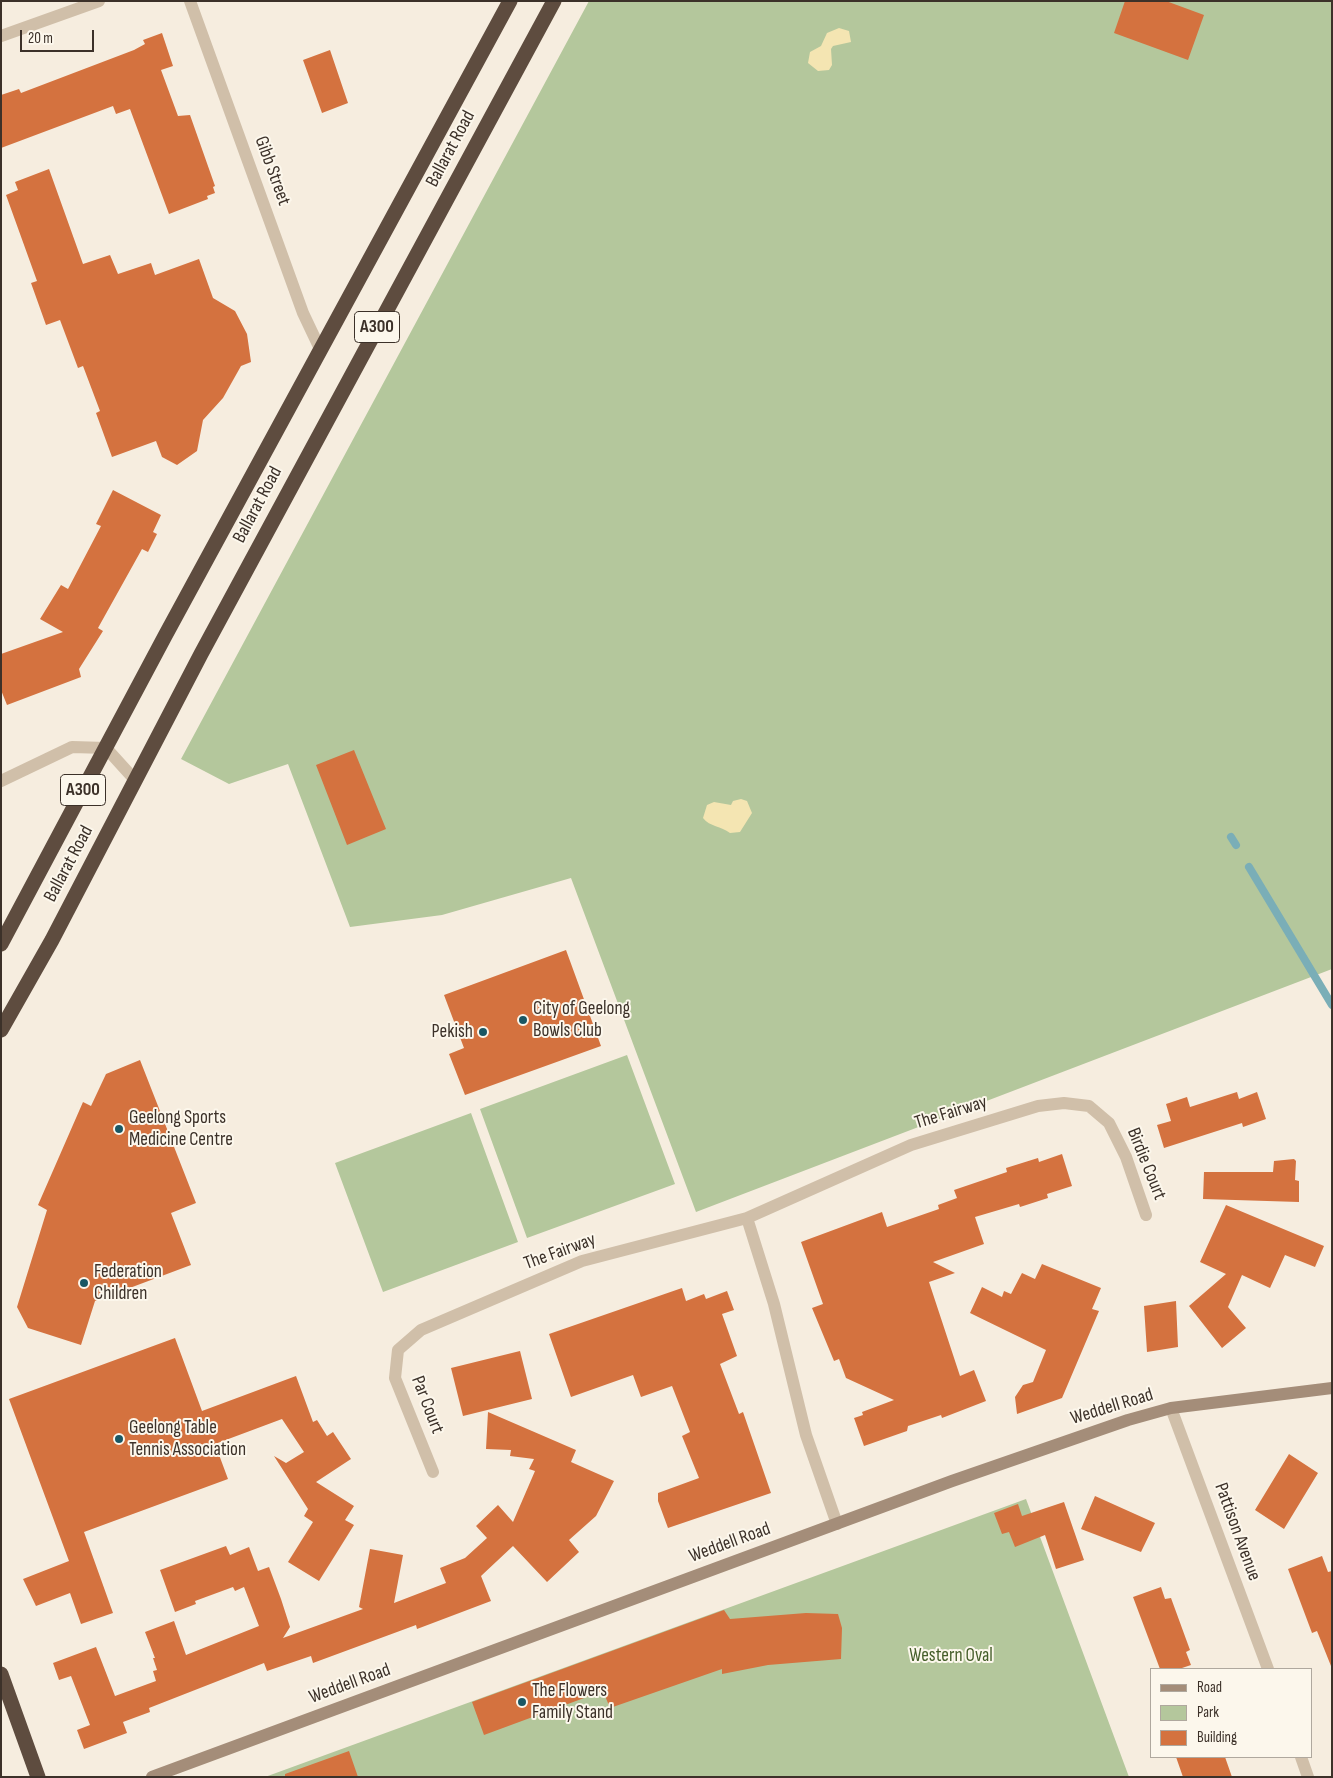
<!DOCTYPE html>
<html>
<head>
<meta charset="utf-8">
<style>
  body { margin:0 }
  #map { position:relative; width:1333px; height:1778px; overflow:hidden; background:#f6eddf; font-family:"Sofia Sans Condensed",sans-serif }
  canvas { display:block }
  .frame { position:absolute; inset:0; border:2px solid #3c3129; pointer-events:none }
  .legend { position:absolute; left:1150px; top:1668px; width:162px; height:90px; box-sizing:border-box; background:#fcf7ec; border:1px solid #afa89e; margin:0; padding:6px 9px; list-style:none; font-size:15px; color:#3c3129 }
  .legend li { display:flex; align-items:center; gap:10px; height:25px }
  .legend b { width:25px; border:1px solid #afa89e }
  .scale { position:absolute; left:20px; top:30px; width:74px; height:22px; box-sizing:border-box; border:2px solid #3c3129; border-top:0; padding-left:6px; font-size:15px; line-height:18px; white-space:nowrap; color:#3c3129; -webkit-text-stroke:4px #fcf7ec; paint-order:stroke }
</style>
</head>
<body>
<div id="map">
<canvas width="1333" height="1778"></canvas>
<div class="frame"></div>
<ul class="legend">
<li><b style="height:6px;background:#a48d79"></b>Road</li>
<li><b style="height:14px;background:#b4c79c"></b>Park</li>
<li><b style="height:14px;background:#d4723f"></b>Building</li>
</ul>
<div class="scale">20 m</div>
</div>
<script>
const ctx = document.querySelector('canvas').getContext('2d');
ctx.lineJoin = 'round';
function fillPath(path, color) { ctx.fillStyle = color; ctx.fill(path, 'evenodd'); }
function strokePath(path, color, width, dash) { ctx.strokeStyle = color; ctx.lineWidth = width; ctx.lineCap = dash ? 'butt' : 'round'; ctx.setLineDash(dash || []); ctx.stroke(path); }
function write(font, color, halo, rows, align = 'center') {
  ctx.font = font + ' "Sofia Sans Condensed",sans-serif'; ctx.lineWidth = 4; ctx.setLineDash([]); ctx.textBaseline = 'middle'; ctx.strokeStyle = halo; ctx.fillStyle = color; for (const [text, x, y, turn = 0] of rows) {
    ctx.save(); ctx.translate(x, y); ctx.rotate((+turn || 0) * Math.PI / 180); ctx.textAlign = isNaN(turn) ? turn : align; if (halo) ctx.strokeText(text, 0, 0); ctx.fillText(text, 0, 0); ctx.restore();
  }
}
const green = new Path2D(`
  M 589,1 L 1332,1 L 1332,969 L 696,1212 L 571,878 L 442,915 L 350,927 L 288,764 L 229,784 L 181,759 Z
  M 627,1055 L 675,1184 L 527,1238 L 480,1109 Z
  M 471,1113 L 518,1242 L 383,1292 L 335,1163 Z
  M 1026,1499 L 1129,1777 L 265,1777 Z`);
const sand = new Path2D(`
  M 839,28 L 849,31 L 851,42 L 833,46 L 831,49 L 832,65 L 829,70 L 818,71 L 808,63 L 810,52 L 821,46 L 827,33 Z
  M 741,799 L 747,801 L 752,813 L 740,832 L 730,833 C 721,826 710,827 703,818 L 707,805 L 714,802 L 731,805 L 733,801 Z`);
const stream = new Path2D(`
  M 1231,837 L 1236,845
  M 1249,867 L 1332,1005`);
const building = new Path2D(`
  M 1125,1 L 1166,1 L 1204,15 L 1188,60 L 1114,33 Z
  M 162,33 L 173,66 L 161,70 L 178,116 L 190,115 L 215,186 L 213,187 L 215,193 L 207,196 L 208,199 L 169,214 L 130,109 L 116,114 L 113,106 L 1,148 L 1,95 L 19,89 L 21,93 L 134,50 L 145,44 L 143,40 Z
  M 330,50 L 348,103 L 322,113 L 303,60 Z
  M 49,169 L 83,264 L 110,255 L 118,274 L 151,263 L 155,275 L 199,259 L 213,298 L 235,311 L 247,334 L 251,362 L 241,366 L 223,398 L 203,420 L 197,451 L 177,465 L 162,457 L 156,441 L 112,457 L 96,413 L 100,411 L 83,366 L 78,368 L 60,320 L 46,325 L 31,283 L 37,281 L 6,195 L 18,190 L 15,182 Z
  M 113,490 L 161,515 L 153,532 L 157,534 L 148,552 L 142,549 L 98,628 L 103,631 L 79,669 L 81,677 L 7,705 L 1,690 L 1,654 L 63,632 L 40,619 L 61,585 L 68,589 L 101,526 L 96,524 Z
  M 354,750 L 386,829 L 347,845 L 316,765 Z
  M 566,950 L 601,1046 L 465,1095 L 449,1054 L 464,1048 L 444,995 Z
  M 140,1060 L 196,1203 L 171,1213 L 191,1265 L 95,1301 L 81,1345 L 28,1328 L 17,1307 L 47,1210 L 38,1205 L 83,1102 L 91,1106 L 106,1074 Z
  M 1237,1092 L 1239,1099 L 1257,1092 L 1266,1119 L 1243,1127 L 1242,1123 L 1164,1148 L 1157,1125 L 1171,1121 L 1166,1104 L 1187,1097 L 1190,1107 Z
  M 1062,1154 L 1072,1186 L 1047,1194 L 1048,1198 L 1020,1207 L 1019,1204 L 975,1217 L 984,1244 L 933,1262 L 955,1273 L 929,1282 L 960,1376 L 974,1370 L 986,1401 L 942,1418 L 941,1415 L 908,1426 L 907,1431 L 864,1446 L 854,1418 L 863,1415 L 862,1412 L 894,1400 L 846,1378 L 839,1359 L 834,1361 L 812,1308 L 823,1304 L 801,1242 L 882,1212 L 887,1227 L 939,1209 L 938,1205 L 957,1198 L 954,1190 L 1007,1172 L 1006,1168 L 1038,1158 L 1039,1162 Z
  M 1294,1159 L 1296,1161 L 1295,1180 L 1299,1181 L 1299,1202 L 1203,1199 L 1204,1172 L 1273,1172 L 1274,1161 Z
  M 1226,1205 L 1324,1246 L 1315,1267 L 1285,1255 L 1270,1288 L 1242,1275 L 1228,1307 L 1246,1328 L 1222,1348 L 1189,1306 L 1226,1274 L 1200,1262 Z
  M 1042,1264 L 1101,1288 L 1092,1309 L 1099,1311 L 1062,1398 L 1017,1414 L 1015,1397 L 1023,1385 L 1033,1382 L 1046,1350 L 970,1313 L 982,1287 L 1002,1297 L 1004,1291 L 1011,1294 L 1022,1273 L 1035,1279 Z
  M 682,1288 L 686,1301 L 704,1294 L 706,1299 L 727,1291 L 734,1310 L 722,1314 L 737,1356 L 720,1364 L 739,1414 L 743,1412 L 771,1493 L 668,1528 L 658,1501 L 658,1493 L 699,1478 L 682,1436 L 690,1432 L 672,1386 L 641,1397 L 633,1375 L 571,1397 L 549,1334 Z
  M 1176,1301 L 1178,1347 L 1147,1352 L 1144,1306 Z
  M 175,1338 L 202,1411 L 296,1376 L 313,1422 L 317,1420 L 327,1436 L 333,1432 L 351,1459 L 316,1482 L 354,1506 L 345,1520 L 354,1525 L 319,1581 L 288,1562 L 313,1522 L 304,1516 L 308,1509 L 274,1456 L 286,1463 L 304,1452 L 282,1419 L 215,1444 L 228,1479 L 84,1532 L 113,1613 L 81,1624 L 70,1593 L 36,1606 L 23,1579 L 69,1561 L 9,1399 Z
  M 520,1351 L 532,1399 L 463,1416 L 451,1368 Z
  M 488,1412 L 576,1450 L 571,1462 L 614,1481 L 596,1516 L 569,1540 L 579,1552 L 547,1582 L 513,1546 L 481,1576 L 491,1601 L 417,1629 L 416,1625 L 313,1663 L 311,1656 L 267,1671 L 264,1663 L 149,1708 L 150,1712 L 123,1722 L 127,1733 L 84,1749 L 77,1730 L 90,1725 L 71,1676 L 59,1680 L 53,1663 L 96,1647 L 115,1696 L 156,1681 L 153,1671 L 157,1670 L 153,1658 L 155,1658 L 145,1632 L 174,1621 L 186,1655 L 259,1626 L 244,1587 L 235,1591 L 233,1587 L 195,1601 L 196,1604 L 175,1612 L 160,1570 L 226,1546 L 230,1555 L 249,1547 L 258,1571 L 269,1567 L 281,1599 L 290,1627 L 283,1638 L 363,1609 L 359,1607 L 370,1549 L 403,1555 L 394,1603 L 446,1583 L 440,1568 L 465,1558 L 487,1538 L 476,1526 L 498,1505 L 513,1522 L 535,1471 L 529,1469 L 534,1459 L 510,1456 L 511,1450 L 486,1449 Z
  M 1289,1454 L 1318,1473 L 1284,1529 L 1255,1510 Z
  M 1095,1496 L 1155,1523 L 1141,1552 L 1081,1529 Z
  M 1064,1502 L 1084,1560 L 1056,1569 L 1045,1535 L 1015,1547 L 1009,1532 L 1002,1534 L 994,1513 L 1018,1504 L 1022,1516 Z
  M 1322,1556 L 1328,1572 L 1332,1571 L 1331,1666 L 1317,1631 L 1312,1633 L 1288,1569 Z
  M 1161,1587 L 1165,1599 L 1171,1598 L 1190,1650 L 1186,1652 L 1191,1665 L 1179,1669 L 1160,1669 L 1133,1597 Z
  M 724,1610 L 730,1619 L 806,1613 L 838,1614 L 842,1628 L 841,1659 L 768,1665 L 722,1674 L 722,1669 L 610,1708 L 603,1691 L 484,1735 L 472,1702 Z
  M 349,1751 L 358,1777 L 285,1777 L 285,1774 Z
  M 1176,1757 L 1225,1757 L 1232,1777 L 1183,1777 Z`);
const street = new Path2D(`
  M 190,1 L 303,313 L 321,351
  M 1,36 L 99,1
  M 1,781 L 72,747 L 106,748 L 135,780
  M 747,1218 L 774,1304 L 806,1435 L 837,1524
  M 1171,1408 L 1268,1669
  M 433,1472 L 395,1378 L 398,1350 L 421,1330 L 582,1261 L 747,1218 L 911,1145 L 1038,1106 L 1064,1103 L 1089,1106 L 1109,1123 L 1126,1157 L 1146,1215
  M 1301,1757 L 1308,1777`);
const secondary = new Path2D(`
  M 152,1777 L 952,1481 L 1128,1420 L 1171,1408 L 1332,1388`);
const highway = new Path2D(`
  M 1,944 L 165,636 L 510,1
  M 1,1030 L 52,940 L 201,654 L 554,1
  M 1,1674 L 38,1777`);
const markers = [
  [523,1020,5,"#195764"],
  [483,1032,5,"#195764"],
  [119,1129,5,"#195764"],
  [84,1283,5,"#195764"],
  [119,1439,5,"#195764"],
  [522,1702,5,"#195764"]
];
const shields = [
  [377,327,45],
  [83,790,45]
];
const shieldNames = [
  ["A300",377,327],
  ["A300",83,790]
];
const streetNames = [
  ["Ballarat Road",451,149,-62],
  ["Gibb Street",272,171,70],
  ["Ballarat Road",258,505,-62],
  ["Ballarat Road",69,864,-62],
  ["The Fairway",951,1113,-17],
  ["Birdie Court",1146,1164,68],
  ["The Fairway",560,1252,-20],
  ["Par Court",427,1405,69],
  ["Weddell Road",1112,1407,-17],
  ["Pattison Avenue",1237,1532,70],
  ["Weddell Road",730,1543,-20],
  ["Weddell Road",350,1684,-20]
];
const poiNames = [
  ["City of Geelong",533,1009],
  ["Bowls Club",533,1031],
  ["Pekish",473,1032,"right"],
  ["Geelong Sports",129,1118],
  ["Medicine Centre",129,1140],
  ["Federation",94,1272],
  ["Children",94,1294],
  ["Geelong Table",129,1428],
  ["Tennis Association",129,1450],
  ["The Flowers",532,1691],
  ["Family Stand",532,1713]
];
const parkNames = [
  ["Western Oval",951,1656]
];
fillPath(green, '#b4c79c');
fillPath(sand, '#f4e5b2');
strokePath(stream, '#7aaeb7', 8);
fillPath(building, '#d4723f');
strokePath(street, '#d0bfa9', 12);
strokePath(secondary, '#a48d79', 12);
strokePath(highway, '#5e4c3f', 15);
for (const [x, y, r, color] of markers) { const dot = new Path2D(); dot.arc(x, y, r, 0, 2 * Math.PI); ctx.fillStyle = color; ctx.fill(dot); strokePath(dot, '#fcf7ec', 2); }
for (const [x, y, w] of shields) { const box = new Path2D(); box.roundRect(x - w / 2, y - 15.5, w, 31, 4); ctx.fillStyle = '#fcf7ec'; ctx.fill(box); strokePath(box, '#3c3129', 1); }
write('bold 18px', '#3c3129', null, shieldNames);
write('19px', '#3c3129', '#fcf7ec', streetNames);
write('19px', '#3c3129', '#fcf7ec', poiNames, 'left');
write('19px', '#455e2a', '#fcf7ec', parkNames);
</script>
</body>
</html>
